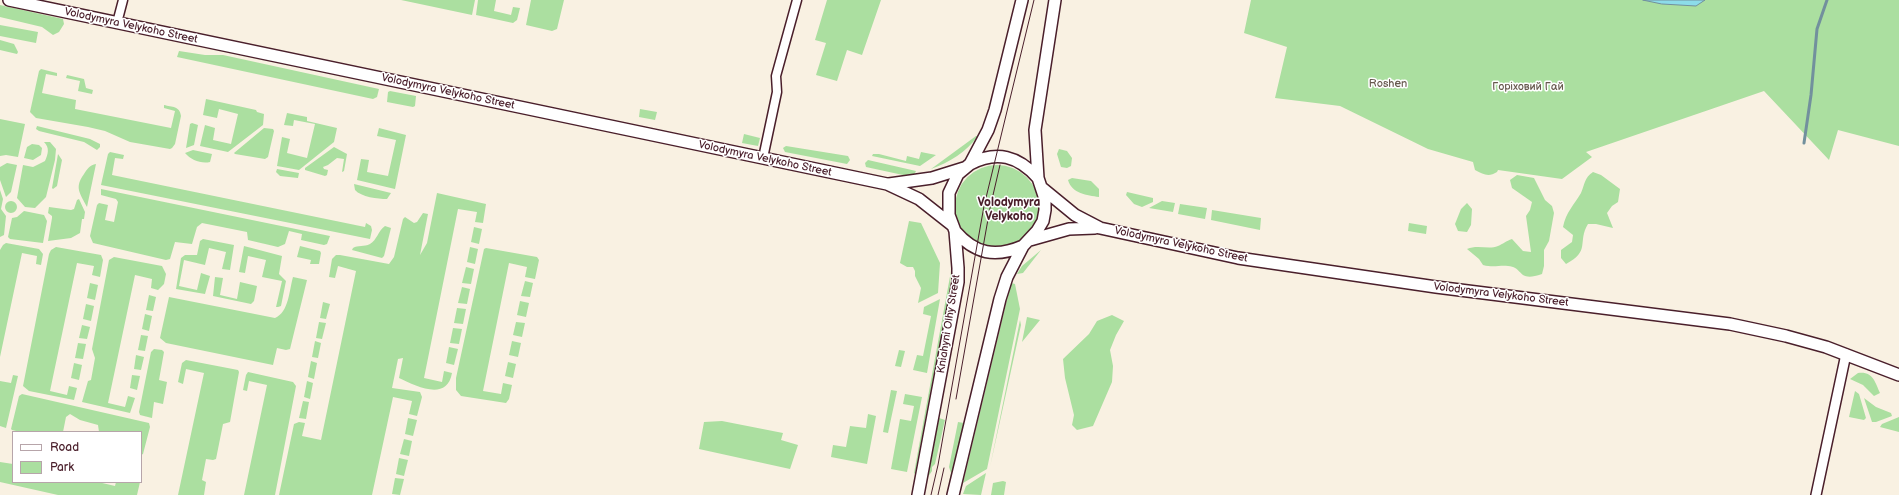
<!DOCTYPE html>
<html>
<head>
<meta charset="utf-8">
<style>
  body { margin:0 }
  #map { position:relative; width:1899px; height:495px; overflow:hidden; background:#f9f1e2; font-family:"Balsamiq Sans",sans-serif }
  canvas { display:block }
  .legend { position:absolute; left:12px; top:431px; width:130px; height:52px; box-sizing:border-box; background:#fff; border:1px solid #b7a5aa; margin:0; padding:5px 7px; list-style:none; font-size:12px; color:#4a1f2b }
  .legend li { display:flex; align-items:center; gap:8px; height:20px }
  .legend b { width:20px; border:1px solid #b7a5aa }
</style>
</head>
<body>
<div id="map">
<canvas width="1899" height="495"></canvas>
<ul class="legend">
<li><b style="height:5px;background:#fff"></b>Road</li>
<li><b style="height:11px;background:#abdfa0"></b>Park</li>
</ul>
</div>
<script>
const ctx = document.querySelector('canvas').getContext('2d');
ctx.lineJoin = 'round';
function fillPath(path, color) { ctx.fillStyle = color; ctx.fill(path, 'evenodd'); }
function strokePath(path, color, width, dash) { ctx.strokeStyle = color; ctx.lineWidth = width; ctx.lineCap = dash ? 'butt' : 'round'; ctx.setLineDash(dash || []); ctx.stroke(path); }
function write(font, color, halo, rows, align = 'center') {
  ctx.font = font + ' "Balsamiq Sans",sans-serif'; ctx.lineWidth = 3; ctx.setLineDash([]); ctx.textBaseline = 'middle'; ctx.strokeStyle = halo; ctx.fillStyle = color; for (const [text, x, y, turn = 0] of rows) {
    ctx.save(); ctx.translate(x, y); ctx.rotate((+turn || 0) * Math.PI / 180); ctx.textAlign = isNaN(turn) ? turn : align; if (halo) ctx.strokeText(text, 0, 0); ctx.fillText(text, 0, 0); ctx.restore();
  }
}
const green = new Path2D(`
  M 401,0 L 475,0 L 472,15 Z
  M 478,0 L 496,0 L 494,11 L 511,15 L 513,7 L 520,8 L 517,20 L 513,23 L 476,15 Z
  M 531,0 L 564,0 L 557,29 L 552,31 L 526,25 Z
  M 827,0 L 881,0 L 862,55 L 847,50 L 837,81 L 816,75 L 826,43 L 815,40 Z
  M 1251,0 L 1899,0 L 1899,146 L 1838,130 L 1829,160 L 1764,91 L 1586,152 L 1592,157 L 1562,179 L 1498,170 L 1497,172 C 1489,177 1484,175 1475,170 L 1473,162 L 1428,149 L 1340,106 L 1275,98 L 1287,47 L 1244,33 Z
  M 0,5 L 63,19 L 64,24 L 59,32 L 53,35 L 42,27 L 0,17 Z
  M 0,25 L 38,32 L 36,43 L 0,36 Z
  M 0,40 L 14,44 L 18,52 L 17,54 L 0,50 Z
  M 179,51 L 205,55 L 223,55 L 379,89 L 377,97 L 373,99 L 177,57 Z
  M 41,69 L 57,73 L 57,76 L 46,74 L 42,93 L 76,100 L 75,109 L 171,128 L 175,111 L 164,108 L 164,105 C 172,107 180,106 181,116 L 175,144 L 172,148 L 170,149 L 130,142 L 105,131 L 88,127 L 36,118 L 30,112 L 39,71 Z
  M 67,75 L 84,79 L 86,88 L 93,90 L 92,94 L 78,91 L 80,81 L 66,78 Z
  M 390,91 L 416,96 L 415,106 L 413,107 L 387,102 L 388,92 Z
  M 206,99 L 256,110 L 257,112 L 264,114 L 263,125 L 228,152 L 200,146 L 205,125 L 215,128 L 213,140 L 231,144 L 238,114 L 219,109 L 217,118 L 203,115 Z
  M 640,109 L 657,112 L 655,120 L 639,117 Z
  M 287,113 L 307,117 L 307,121 L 337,128 L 334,142 L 299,170 L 277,166 L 282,137 L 290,139 L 287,153 L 307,158 L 315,124 L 294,120 L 293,126 L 284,125 Z
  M 0,119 L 25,124 L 18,157 L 6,155 L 0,156 Z
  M 192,123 L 198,125 L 194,145 L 186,148 L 190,124 Z
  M 37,126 L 90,139 L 100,144 L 100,147 L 97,150 L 84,142 L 39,131 L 36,129 Z
  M 264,128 L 273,129 L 274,131 L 268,157 L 265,159 L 235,154 L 234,153 Z
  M 379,128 L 406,135 L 395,189 L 357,180 L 361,159 L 369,160 L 367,172 L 388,176 L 396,140 L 377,136 Z
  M 744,134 L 760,138 L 758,146 L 742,143 Z
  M 976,136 L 978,136 C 966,152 950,162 931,169 Z
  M 44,142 L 50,142 L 56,149 L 55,160 L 46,197 L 35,208 L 25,207 L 17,198 L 23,165 L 33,167 L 45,161 C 48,154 50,148 44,142 Z
  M 32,144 L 39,145 L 42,148 L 41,155 L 33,160 L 24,158 L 27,147 Z
  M 786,146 L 848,156 L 850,160 L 847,164 L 785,152 L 783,148 Z
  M 334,147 L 347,154 L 344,171 L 342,172 L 344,159 L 337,158 L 328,165 L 323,167 L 324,169 L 328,170 L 327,175 L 325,176 L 305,170 L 305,168 Z
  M 1059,149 L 1067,151 L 1072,158 L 1071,166 L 1067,168 L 1061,167 L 1057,154 Z
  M 193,150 L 212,154 L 210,162 C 201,164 191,160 185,153 Z
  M 110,152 L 124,155 L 123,159 L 115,158 L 112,175 L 365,227 L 366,223 L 371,226 L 372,230 L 370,239 L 101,185 L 108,154 Z
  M 921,152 L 936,155 L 920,166 L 872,156 L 873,154 L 879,154 L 906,161 L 907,156 L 919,159 Z
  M 58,154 L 62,160 L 57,186 L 53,189 L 52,188 Z
  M 868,160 L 916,171 L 914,175 L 903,175 L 866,167 L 865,163 Z
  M 7,163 L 17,165 L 11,192 L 6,197 L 0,180 L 0,167 Z
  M 96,164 L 87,207 C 80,193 74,188 84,174 C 87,169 90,165 96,164 Z
  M955 207a42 42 0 1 1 84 0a42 42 0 1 1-84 0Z
  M 277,169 L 299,173 L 298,178 L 280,176 L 276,172 Z
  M 1593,172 L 1601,175 L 1620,189 L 1618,202 L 1612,206 L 1607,213 L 1613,228 L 1596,224 L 1588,224 C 1577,242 1591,251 1566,264 L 1561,258 L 1561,250 L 1572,242 L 1573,235 L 1563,227 C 1566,212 1574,205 1581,193 C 1585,184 1584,178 1593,172 Z
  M 1517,175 L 1534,178 L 1545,200 L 1552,206 L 1554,213 L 1549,241 L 1544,250 L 1544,266 L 1542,274 C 1517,283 1524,267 1508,266 C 1499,265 1494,268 1483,265 L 1479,259 L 1467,249 C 1478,244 1488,250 1498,246 C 1503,244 1506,241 1512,239 L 1523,251 L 1531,252 L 1526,216 L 1530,210 L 1532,202 L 1512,188 L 1510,180 Z
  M 1072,178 L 1091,181 L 1099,189 L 1099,197 C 1087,195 1072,194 1068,180 Z
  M 354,184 L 391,193 L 387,199 C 378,199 361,197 355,190 Z
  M 101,189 L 330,236 L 327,244 L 324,245 L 301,240 L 302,234 L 289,231 L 285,244 L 278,247 L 248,240 L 247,232 L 202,223 L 197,227 L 192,244 L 175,242 L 170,259 L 166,260 L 93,243 L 90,236 L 97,205 L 99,203 L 108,205 L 105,220 L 114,222 L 118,202 L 116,199 L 101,195 Z
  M 0,190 L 3,199 L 1,209 L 6,216 L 4,235 L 0,237 Z
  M 1127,192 L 1153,198 L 1153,202 L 1142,207 L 1134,204 L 1126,195 Z
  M 437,193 L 486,204 L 483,223 L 475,222 L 477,212 L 458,209 L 424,378 L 442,382 L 444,371 L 452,373 C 447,402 416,386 399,378 L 403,358 L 398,359 L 392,388 L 420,392 L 422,397 L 417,416 L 409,414 L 412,401 L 393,397 L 372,495 L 279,495 L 294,424 L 299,422 L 305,423 L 302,436 L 321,440 L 356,271 L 338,266 L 335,278 L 329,277 L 332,259 L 336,255 L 340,255 L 389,264 L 394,257 L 403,219 L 405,217 L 414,223 L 417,222 L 423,213 L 428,214 L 420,255 L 427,243 Z
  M 79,199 L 85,212 L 84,219 L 82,219 L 80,233 L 71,238 L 48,241 L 52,218 L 52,216 L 48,213 L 49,207 L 71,210 L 74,209 L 77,200 Z
  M 1162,201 L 1175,203 L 1173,212 L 1149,208 Z
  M5 207a6 6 0 1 1 12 0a6 6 0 1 1-12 0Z
  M 1467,203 L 1472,209 L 1471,225 L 1467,232 L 1458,231 L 1455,224 L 1461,209 Z
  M 1180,204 L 1207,208 L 1205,219 L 1178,214 Z
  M 1212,210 L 1261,218 L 1260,230 L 1211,220 Z
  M 24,211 L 44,215 L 47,221 L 43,243 L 10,239 L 8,237 L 12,218 L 17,217 Z
  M 909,221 L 921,223 L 940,263 L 938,293 L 918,303 L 921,288 L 915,276 L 915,271 L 913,267 L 907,267 L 900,263 Z
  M 1409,223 L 1427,226 L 1426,234 L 1408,231 Z
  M 385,226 L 391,228 L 384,256 L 382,258 L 352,250 L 353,248 C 358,245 364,247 370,244 C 377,240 378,231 385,226 Z
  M 474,227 L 482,229 L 479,244 L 471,242 Z
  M 203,239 L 234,245 L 230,270 L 222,269 L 226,252 L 209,248 L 205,265 L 184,260 L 179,286 L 197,290 L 201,273 L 210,276 L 205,294 L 176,289 L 181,258 L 185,255 L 197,255 L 200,241 Z
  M 6,243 L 39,249 L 43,254 L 41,265 L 36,264 L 37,256 L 22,253 L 0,357 L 0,250 L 3,245 Z
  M 244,246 L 282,256 L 279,274 L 286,281 L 281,306 L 278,307 L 276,307 L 282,281 L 262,277 L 266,260 L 248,256 L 245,273 L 239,272 Z
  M 300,246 L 320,251 L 321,253 L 319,264 L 310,264 L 311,260 L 297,257 Z
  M 56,247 L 101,255 L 103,260 L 100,277 L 92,275 L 94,266 L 77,263 L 50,391 L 67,395 L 69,386 L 77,388 L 74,400 L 29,391 L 23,386 L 49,254 L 51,250 Z
  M 470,247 L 478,249 L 475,264 L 467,262 Z
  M 486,248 L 537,257 L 539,260 L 535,279 L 525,277 L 527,267 L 509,263 L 483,391 L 501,394 L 503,383 L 512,385 L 509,399 L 506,403 L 461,396 L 456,390 L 456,378 L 484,249 Z
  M 1041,250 L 1023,273 L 1017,274 L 1022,266 Z
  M 114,257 L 162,266 L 166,274 L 164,284 L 158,290 L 151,288 L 152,279 L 135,275 L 108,403 L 125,407 L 128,396 L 135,398 L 130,413 L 82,402 L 88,381 L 91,380 L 95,358 L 92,349 L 109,260 Z
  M 466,267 L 474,269 L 471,284 L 462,283 Z
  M 951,271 L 950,289 L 915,474 L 914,473 Z
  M 215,277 L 223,278 L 220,295 L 237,299 L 240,282 L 257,286 L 254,301 L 251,304 L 213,296 Z
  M 293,277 L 307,280 L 290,349 L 286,350 L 277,348 L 273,365 L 166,343 L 160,338 L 169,297 L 275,318 C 289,312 289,291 293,277 Z
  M 525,281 L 533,283 L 530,297 L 521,296 Z
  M 90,283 L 98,285 L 95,300 L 87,298 Z
  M 1011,283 L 1015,284 L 1020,309 L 987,469 L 963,483 Z
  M 462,287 L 470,289 L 467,304 L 458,303 Z
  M 149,295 L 156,297 L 153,311 L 146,310 Z
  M 940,299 L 927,373 L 913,370 L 917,355 L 923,356 L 931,316 L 923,314 L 924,307 Z
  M 520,301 L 529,303 L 526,317 L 517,315 Z
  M 323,302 L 330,304 L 326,319 L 320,318 Z
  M 86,304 L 94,306 L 91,321 L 83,319 Z
  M 457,308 L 466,309 L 463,324 L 454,323 Z
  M 145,314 L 152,316 L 149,331 L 142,329 Z
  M 1112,315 L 1124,321 L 1116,335 L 1110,350 L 1113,366 L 1112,382 L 1093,426 L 1077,430 L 1072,425 L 1074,415 L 1065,378 L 1063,359 L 1089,334 L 1097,321 Z
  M 1027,317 L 1040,320 L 1022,342 Z
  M 1020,320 L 1021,325 L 990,467 Z
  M 319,322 L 326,323 L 322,339 L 316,338 Z
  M 516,322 L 525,323 L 522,337 L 513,335 Z
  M 82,325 L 90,327 L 87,339 L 79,338 Z
  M 453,328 L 462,329 L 459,344 L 450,343 Z
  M 141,335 L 148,336 L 145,351 L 138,350 Z
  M 315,341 L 321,343 L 318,358 L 312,357 Z
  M 512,341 L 521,343 L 518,357 L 509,355 Z
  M 78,343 L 86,344 L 83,359 L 75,358 Z
  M 449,347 L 458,349 L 454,365 L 446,363 Z
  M 154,349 L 162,350 L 164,352 L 159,380 L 167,382 L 163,404 L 154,402 L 152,418 L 140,415 L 139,412 L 151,352 Z
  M 899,350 L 905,351 L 901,367 L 895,366 Z
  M 136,355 L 144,357 L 141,370 L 134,369 Z
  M 186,360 L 238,370 L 239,372 L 230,422 L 223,424 L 216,459 L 213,460 L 206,459 L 202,480 L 206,482 L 204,495 L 178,495 L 204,373 L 186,369 L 183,384 L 178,382 L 182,363 Z
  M 311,361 L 317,363 L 314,379 L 308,377 Z
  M 508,362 L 516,364 L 513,378 L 505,376 Z
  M 74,363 L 82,365 L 79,380 L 71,378 Z
  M 248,372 L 293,382 L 296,386 L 275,495 L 244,495 L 267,385 L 249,381 L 247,391 L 243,390 L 246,375 Z
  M 1858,373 C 1873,371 1875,382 1880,393 L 1874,396 L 1863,385 L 1850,379 Z
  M 13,375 L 18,376 L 6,428 L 0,426 L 0,381 L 11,383 Z
  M 132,375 L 140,376 L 137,390 L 130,388 Z
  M 307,381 L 313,383 L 310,399 L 304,397 Z
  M 891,390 L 897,391 L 888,433 L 883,432 Z
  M 1855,391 L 1859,394 L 1866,418 L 1864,420 L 1849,417 Z
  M 22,394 L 149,423 L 150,427 L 143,454 L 141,455 L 141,432 L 99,432 L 98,425 L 80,420 L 70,414 L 66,417 L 63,432 L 20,432 L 12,430 L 11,429 L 19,396 Z
  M 905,394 L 922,397 L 907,472 L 891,469 L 900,419 L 911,421 L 914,406 L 903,404 Z
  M 1864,398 L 1876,407 L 1891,413 L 1892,416 L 1876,422 L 1872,422 Z
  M 303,401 L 309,402 L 306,419 L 299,418 Z
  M 868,414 L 876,416 L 867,464 L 831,457 L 833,445 L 846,447 L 850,426 L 866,428 Z
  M 1899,417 L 1899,432 L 1880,427 L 1882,424 Z
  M 408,418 L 417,420 L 413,436 L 405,434 Z
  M 939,418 L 945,420 L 935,464 L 932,467 L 932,471 L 928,477 Z
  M 722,421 L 783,433 L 781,440 L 798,445 L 790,469 L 699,449 L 704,422 Z
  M 958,422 L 964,423 L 950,483 L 949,483 L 951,473 L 949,467 Z
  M 404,439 L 412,441 L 409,456 L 400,454 Z
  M 399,458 L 408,460 L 404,476 L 396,474 Z
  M 0,462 L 13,464 L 13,482 L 98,482 L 115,486 L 116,482 L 140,482 L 137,495 L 58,495 L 0,482 Z
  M 986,473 L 981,495 L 963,494 L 966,486 Z
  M 395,478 L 404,479 L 400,495 L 392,494 Z
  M 1003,481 L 1006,482 L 1004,495 L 991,495 L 993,483 Z`);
const water = new Path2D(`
  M 1643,0 L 1705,0 L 1696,6 L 1662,4 Z`);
const stream = new Path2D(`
  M 1804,143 L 1811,95 L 1817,29 L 1827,0`);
const minor = new Path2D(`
  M 117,23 L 123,0
  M 763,158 L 777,92 L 776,76 L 797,0`);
const tertiary = new Path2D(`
  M 1816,495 L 1846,354`);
const secondary = new Path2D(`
  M 9,0 L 887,184 L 919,199 L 952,225
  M 970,164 C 997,150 1018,156 1038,178
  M 889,184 L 932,178 L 964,168
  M 1042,188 L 1075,215 L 1100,228 L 1238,258 L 1436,287 L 1730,324 L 1786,336 L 1826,347 L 1899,375
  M 955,231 C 975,254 995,258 1023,246
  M 1030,240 L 1069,229 L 1095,228
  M 918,495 L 958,282 L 958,268 L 955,231 L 949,215 L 949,193 L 958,174 L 970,164 L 988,130 L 995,110 L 1022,0
  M 953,495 L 1000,299 L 1007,277 L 1023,246 L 1037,231 L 1043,221 L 1045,210 L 1045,199 L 1038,178 L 1035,130 L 1055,0`);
const tram = new Path2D(`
  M 956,399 L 990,208 L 1000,165
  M 931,495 L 938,465 L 984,206 L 1034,0
  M 938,495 L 944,468`);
const streetNames = [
  ["Volodymyra Velykoho Street",131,26,12],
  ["Volodymyra Velykoho Street",448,92,12],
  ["Volodymyra Velykoho Street",765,159,12],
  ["Volodymyra Velykoho Street",1181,245,12],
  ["Volodymyra Velykoho Street",1501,295,7],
  ["Kniahyni Olhy Street",949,324,-81]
];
const parkNames = [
  ["Roshen",1388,84],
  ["Горіховий Гай",1528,87]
];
const neighbourhoodNames = [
  ["Volodymyra",1009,203],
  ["Velykoho",1009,217]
];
fillPath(green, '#abdfa0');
fillPath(water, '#8cdce9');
strokePath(water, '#72909d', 1);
strokePath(stream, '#72909d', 3);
strokePath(minor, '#4a1f2b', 11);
strokePath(tertiary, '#4a1f2b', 12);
strokePath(secondary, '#4a1f2b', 14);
strokePath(minor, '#fff', 8);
strokePath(tertiary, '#fff', 9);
strokePath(secondary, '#fff', 11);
strokePath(tram, '#4a1f2b', 1);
write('11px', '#4a1f2b', '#fff', streetNames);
write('11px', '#67594e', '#fff', parkNames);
write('bold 12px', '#4a1f2b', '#fff', neighbourhoodNames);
</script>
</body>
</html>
